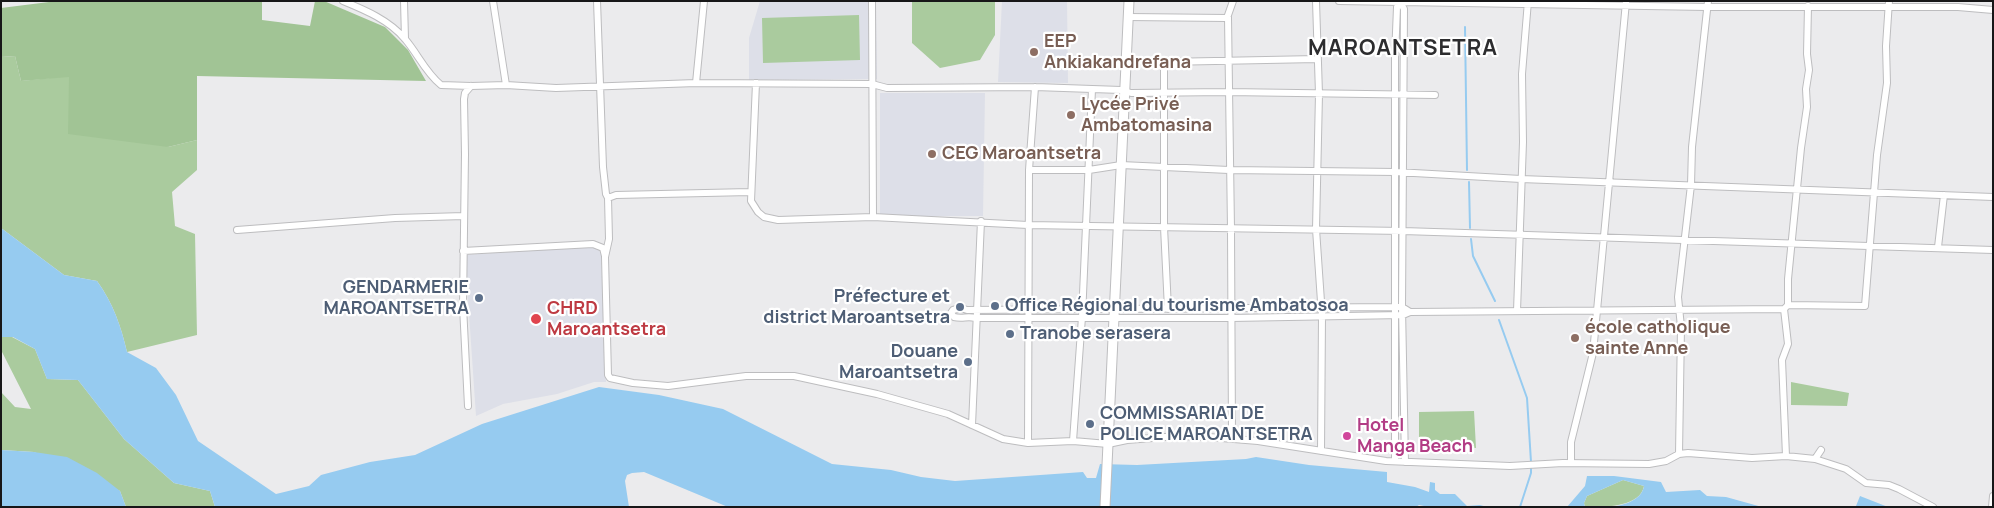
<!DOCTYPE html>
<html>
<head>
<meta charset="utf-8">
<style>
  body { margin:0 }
  #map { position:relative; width:1994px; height:508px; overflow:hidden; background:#ebebed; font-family:Manrope,sans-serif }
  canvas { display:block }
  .frame { position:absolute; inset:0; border:2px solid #171718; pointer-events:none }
</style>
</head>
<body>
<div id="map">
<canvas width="1994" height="508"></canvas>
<div class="frame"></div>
</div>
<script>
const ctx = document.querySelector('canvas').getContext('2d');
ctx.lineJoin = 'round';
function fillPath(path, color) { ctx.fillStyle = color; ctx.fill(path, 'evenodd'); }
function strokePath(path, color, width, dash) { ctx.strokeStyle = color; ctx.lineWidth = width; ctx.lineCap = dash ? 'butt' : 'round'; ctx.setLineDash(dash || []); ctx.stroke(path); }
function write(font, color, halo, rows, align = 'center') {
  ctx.font = font + ' Manrope,sans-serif'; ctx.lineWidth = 4.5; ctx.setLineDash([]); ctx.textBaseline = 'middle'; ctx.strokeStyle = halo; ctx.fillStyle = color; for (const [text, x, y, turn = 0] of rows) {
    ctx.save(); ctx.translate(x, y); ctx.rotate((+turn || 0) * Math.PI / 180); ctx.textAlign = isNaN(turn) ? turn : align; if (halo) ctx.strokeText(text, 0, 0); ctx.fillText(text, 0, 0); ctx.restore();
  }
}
const built = new Path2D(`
  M 760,1 L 876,1 L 877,79 L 749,80 L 749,38 Z
  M 1002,1 L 1067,1 L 1068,83 L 998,82 Z
  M 880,93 L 985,93 L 983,216 L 880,216 Z
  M 594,246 L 599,250 L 601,255 L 606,382 L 594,382 L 557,394 L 503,404 L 476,416 L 465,255 Z`);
const green = new Path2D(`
  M 912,1 L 995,1 L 995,35 L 980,60 L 940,68 L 912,43 Z
  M 859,15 L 860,60 L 763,63 L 762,18 Z
  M 15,56 L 21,81 L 69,76 L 168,147 L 197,140 L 197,170 L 172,192 L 175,226 L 195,234 L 197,335 L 127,352 C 121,326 113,303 97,281 L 64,275 L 1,228 L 1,57 Z
  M 1,337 L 12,337 L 35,349 L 47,379 L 78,380 L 124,439 L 174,483 L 210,491 L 215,507 L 126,507 L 120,491 L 34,452 L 1,450 L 1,392 L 15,407 L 31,409 L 1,350 Z
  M 1791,382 L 1849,393 L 1847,406 L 1791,405 Z
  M 1474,411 L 1476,448 L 1419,440 L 1419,412 Z
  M 1623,480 L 1644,486 C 1640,508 1602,507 1585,507 L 1584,503 L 1587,496 Z`);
const forest = new Path2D(`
  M 57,1 L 262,1 L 262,20 L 310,26 L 315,1 L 324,1 L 385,27 L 408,50 L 426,81 L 197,76 L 197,140 L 168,147 L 68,134 L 69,77 L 21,81 L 15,56 L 1,57 L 1,8 Z`);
const water = new Path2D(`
  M 1,228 L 64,275 L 97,281 C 113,303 121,326 127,352 L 156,368 L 176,395 L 198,441 L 276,494 L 309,486 L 321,475 L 370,462 L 415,455 L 482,424 L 599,387 L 659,395 L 723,409 L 832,464 L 891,470 L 921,477 L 955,481 L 1083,472 L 1087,478 L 1096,478 L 1100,464 L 1137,465 L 1246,459 L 1256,457 L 1309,465 L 1387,472 L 1387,482 L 1415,487 L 1429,492 L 1430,482 L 1435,483 L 1435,490 L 1440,494 L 1455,494 L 1467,506 L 1480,505 L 1487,507 L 1429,507 L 1419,505 L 1416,507 L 728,507 L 644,472 L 632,473 L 627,475 L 625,481 L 629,507 L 215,507 L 210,491 L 174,483 L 124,439 L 78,380 L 47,379 L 35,349 L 13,337 L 1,337 Z
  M 1,450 L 34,452 L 67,457 L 97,473 L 120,491 L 126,507 L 1,507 Z
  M 1587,476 L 1614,476 L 1661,482 L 1666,492 L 1700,490 L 1707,496 L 1726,497 L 1762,507 L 1612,507 C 1624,505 1642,500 1644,486 L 1623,480 L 1587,496 L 1584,503 L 1585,507 L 1567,507 L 1585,486 Z
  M 1860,496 L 1888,507 L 1844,507 L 1856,506 Z`);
const stream = new Path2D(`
  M 1465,27 L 1467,170
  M 1469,182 L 1470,228
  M 1471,239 L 1473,256 L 1495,301
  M 1499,320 L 1527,398 L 1531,462
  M 1520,507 L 1531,473 L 1531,467`);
const street = new Path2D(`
  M 343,1 C 365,10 389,20 405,39 C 418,54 425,72 441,85 L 471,86 L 506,85 L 556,88 L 696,83 L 872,84 L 887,88 L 1035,87 L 1121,90 L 1131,93 L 1228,92 L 1435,95
  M 404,1 L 405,39
  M 493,1 L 506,85
  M 597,1 L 603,167 L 606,194 L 608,198
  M 872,1 L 873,217
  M 1316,1 L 1319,94 L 1316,229 L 1322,316 L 1321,451
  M 1339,1 L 1707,7 L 1958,7 L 1993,10
  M 1400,2 L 1404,9 L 1402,307 L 1405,462
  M 1128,17 L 1227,18 L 1233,1
  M 1228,17 L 1231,229 L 1232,438
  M 1126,61 L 1164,62 L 1317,59
  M 1164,62 L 1164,227 L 1168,309
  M 696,83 L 704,1
  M 756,83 L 751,201 L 758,212 L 764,217 L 778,220 L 873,217 L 1028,225 L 1403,231 L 1993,250
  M 1029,170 L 1089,170 L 1121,165 L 1229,170 L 1396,172 L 1521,179 L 1993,197
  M 750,192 L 616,195 L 608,198 L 609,239 L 605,257 L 608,375 L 610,378 L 633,383 L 668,386 L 746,376 L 794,376 L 877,394 L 948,414 L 1003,439 L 1028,443 L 1073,441 L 1108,444 L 1127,440 L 1178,436 L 1209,437 L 1258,441 L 1386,461 L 1510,466 L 1563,463 L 1649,464 L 1666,461 L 1679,454 L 1688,453 L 1752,458 L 1786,456 L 1815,459 L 1821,450
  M 237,230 L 395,218 L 464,216
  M 1938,247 L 1944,195
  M 463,251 L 593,244 L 603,248 L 605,256
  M 1788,305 L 1788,279 L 1801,148 L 1807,107 L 1806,89 L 1809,70 L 1807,54 L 1808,6
  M 1784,309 L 1788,344 L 1782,360 L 1786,456
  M 1517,311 L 1523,142 L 1522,74 L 1528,1
  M 1410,312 L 1402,307 L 1395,307 L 967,310 L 961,308 L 953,310 L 951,313 L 954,317 C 962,319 968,316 975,318 L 1231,318 L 1403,315 L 1410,312 L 1784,309 L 1788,305 L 1865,306 L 1877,155 L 1887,83 L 1886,46 L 1889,1
  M 468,406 L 463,306 L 465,154 L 464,99 L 465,93 L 471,86
  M 972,425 L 981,221
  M 1073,441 L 1082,317 L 1092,89
  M 1028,443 L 1029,170 L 1035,87
  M 1679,454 L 1681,327 L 1678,297 L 1691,185 L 1692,147 L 1708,1
  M 1815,459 L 1846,469 L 1866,483 L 1889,485 L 1899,489 L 1933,507
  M 1395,461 L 1395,57 L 1397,7 L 1400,1
  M 1571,463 L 1571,442 L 1593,353 L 1626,2
  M 1992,507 L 1993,496`);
const secondary = new Path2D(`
  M 1105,507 L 1129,1`);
const markers = [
  [1034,52,5,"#8d6e63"],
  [1071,115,5,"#8d6e63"],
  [932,154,5,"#8d6e63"],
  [479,298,5,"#5c6f8a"],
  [995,306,5,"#5c6f8a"],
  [960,307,5,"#5c6f8a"],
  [536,319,6,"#e0444e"],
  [1010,334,5,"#5c6f8a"],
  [1575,338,5,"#8d6e63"],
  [968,362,5,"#5c6f8a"],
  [1090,424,5,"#5c6f8a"],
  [1347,436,5,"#d1479c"]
];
const educationNames = [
  ["EEP",1044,42],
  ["Ankiakandrefana",1044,63],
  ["Lycée Privé",1081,105],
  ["Ambatomasina",1081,126],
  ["CEG Maroantsetra",942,154],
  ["école catholique",1585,328],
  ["sainte Anne",1585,349]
];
const serviceNames = [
  ["GENDARMERIE",469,288],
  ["MAROANTSETRA",469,309],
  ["Préfecture et",950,297],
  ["district Maroantsetra",950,318],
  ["Office Régional du tourisme Ambatosoa",1005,306,"left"],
  ["Tranobe serasera",1020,334,"left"],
  ["Douane",958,352],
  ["Maroantsetra",958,373],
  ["COMMISSARIAT DE",1100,414,"left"],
  ["POLICE MAROANTSETRA",1100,435,"left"]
];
const healthNames = [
  ["CHRD",547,309],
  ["Maroantsetra",547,330]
];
const hotelNames = [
  ["Hotel",1357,426],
  ["Manga Beach",1357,447]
];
const districtNames = [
  ["MAROANTSETRA",1403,49]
];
fillPath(built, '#dddfe8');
fillPath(green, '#aacb9e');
fillPath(forest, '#a1c495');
fillPath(water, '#96cbf0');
strokePath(stream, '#96cbf0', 2);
strokePath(street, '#bdbdbf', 8);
strokePath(secondary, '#bdbdbf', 11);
strokePath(street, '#fff', 6);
strokePath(secondary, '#fff', 9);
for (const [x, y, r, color] of markers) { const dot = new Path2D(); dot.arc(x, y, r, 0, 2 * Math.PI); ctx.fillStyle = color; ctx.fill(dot); strokePath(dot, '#fff', 2); }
write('bold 18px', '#785e54', '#fff', educationNames, 'left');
write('bold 18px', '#4e5e75', '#fff', serviceNames, 'right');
write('bold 18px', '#be3a42', '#fff', healthNames, 'left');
write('bold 18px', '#b23c85', '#fff', hotelNames, 'left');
ctx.letterSpacing = '1px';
write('bold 22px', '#2d2d2f', '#fff', districtNames);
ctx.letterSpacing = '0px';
</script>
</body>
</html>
